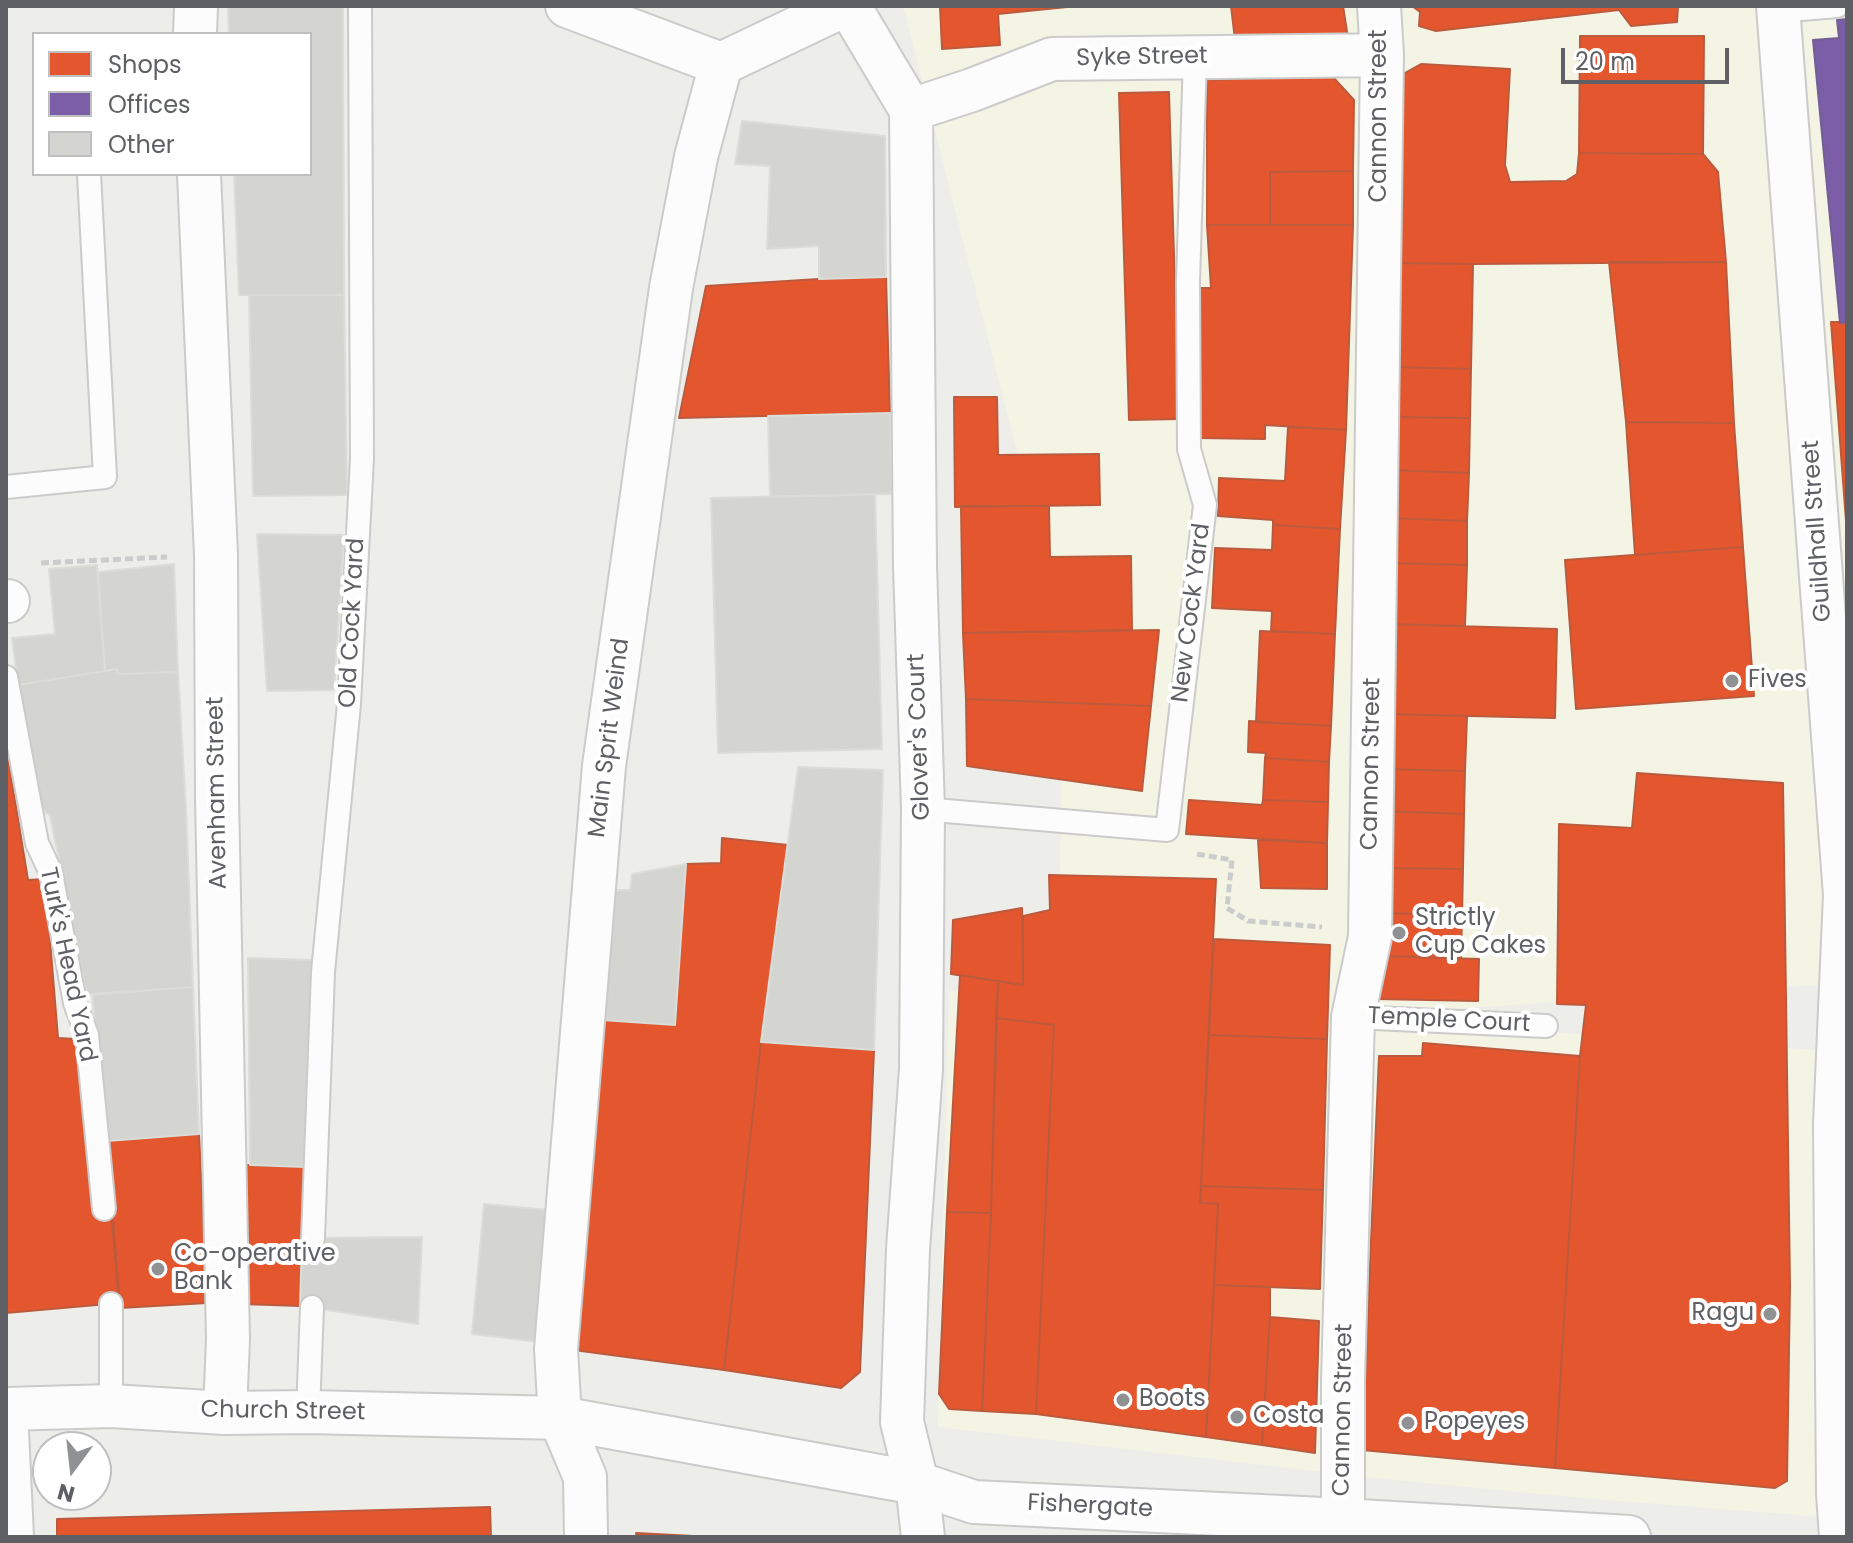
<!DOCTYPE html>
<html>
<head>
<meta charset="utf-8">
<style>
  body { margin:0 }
  #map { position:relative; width:1853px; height:1543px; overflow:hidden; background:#edede9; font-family:Poppins,sans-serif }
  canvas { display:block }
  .frame { position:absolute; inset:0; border:8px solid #5e6065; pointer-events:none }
  .legend { position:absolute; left:32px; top:32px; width:280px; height:144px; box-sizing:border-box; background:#fff; border:2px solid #bfbfc1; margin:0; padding:10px 14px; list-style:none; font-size:24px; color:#5e6065 }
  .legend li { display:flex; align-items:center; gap:16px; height:40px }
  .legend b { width:40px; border:2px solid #bfbfc1 }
  .north { position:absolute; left:32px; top:1431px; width:80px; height:80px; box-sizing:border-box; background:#fff; border:2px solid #bfbfc1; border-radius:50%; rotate:195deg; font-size:22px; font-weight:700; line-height:32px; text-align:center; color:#5e6065 }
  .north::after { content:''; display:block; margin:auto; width:28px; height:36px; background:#909193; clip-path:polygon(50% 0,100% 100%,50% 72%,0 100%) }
  .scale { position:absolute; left:1561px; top:48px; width:168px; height:36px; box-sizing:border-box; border:4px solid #5e6065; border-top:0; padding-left:10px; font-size:24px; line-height:28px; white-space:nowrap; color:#5e6065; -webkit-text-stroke:6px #fff; paint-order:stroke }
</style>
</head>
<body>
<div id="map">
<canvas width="1853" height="1543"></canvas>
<div class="frame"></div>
<ul class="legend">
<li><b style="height:22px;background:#e4572e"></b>Shops</li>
<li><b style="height:22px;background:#7b5ea7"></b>Offices</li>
<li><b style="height:22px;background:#d4d4d1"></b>Other</li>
</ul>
<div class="north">N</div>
<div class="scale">20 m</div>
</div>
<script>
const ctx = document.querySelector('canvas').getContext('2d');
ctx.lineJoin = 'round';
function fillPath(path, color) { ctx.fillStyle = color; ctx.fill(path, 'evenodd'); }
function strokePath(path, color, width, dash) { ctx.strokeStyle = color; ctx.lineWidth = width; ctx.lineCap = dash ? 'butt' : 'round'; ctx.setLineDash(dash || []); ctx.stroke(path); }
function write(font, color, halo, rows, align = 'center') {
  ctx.font = font + ' Poppins,sans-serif'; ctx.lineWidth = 8; ctx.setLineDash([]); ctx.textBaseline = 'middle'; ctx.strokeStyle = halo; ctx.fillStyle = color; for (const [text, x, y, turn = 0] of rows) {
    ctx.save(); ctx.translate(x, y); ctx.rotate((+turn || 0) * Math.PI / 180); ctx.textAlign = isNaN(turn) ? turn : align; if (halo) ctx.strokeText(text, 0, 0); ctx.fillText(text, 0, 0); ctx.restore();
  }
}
const commercial = new Path2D(`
  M 903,6 L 1847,6 L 1847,983 L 1330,1017 L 1847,1052 L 1847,1519 L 1582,1498 L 1374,1478 L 938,1427 L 949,991 L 1059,999 L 1062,712 L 1030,503 Z`);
const shops = new Path2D(`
  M 940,6 L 1077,6 L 998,14 L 1000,45 L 942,49 Z
  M 1231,6 L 1343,6 L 1348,38 L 1235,40 Z
  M 1412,6 L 1678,6 L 1677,22 L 1631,26 L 1619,10 L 1436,31 L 1419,26 L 1420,12 Z
  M 1580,36 L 1704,36 L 1703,154 L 1579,153 Z
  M 1421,64 L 1510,69 L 1505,165 L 1510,182 L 1566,181 L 1577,174 L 1579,153 L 1703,154 L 1718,172 L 1726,262 L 1473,264 L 1396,263 L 1403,74 Z
  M 1332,76 L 1354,100 L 1353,171 L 1270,172 L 1270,225 L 1207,225 L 1207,80 Z
  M 1169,92 L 1179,419 L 1129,420 L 1119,93 Z
  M 1353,171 L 1353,225 L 1270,225 L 1270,172 Z
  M 1207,225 L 1353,225 L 1346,430 L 1265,425 L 1265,439 L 1198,438 L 1196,288 L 1211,288 Z
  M 1609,262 L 1726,262 L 1734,423 L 1626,422 Z
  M 1396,263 L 1473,264 L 1471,369 L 1393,367 Z
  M 886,277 L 890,413 L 679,418 L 706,286 L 819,279 Z
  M 1831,322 L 1847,322 L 1847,534 Z
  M 1393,367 L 1471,369 L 1470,418 L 1392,417 Z
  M 954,397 L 997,397 L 998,455 L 1099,454 L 1100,505 L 955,507 Z
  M 1392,417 L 1470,418 L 1469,473 L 1391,470 Z
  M 1626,422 L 1734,423 L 1743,547 L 1635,555 Z
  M 1288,427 L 1346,430 L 1340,529 L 1273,525 L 1273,520 L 1218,516 L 1219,478 L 1285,481 Z
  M 1391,470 L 1469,473 L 1467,521 L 1390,518 Z
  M 961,506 L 1049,506 L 1050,557 L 1131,556 L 1132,630 L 963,633 Z
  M 1390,518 L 1467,521 L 1467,565 L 1389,563 Z
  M 1273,525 L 1340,529 L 1335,634 L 1271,631 L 1272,611 L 1212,608 L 1215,548 L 1272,550 Z
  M 1743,547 L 1754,696 L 1576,709 L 1565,560 Z
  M 1389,563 L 1467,565 L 1465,626 L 1387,624 Z
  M 1387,624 L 1557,629 L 1555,718 L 1385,714 Z
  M 1159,630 L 1151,706 L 966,699 L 963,633 Z
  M 1260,631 L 1335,634 L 1331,726 L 1256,722 Z
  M 966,699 L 1151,706 L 1142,791 L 967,766 Z
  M 1385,714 L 1467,716 L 1465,771 L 1381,769 Z
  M 1249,721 L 1331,726 L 1329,762 L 1265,758 L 1266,753 L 1248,752 Z
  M 6,746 L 28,880 L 45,879 L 58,1038 L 76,1039 L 97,1210 L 111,1209 L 119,1303 L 6,1313 Z
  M 1265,758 L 1329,762 L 1328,802 L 1263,800 Z
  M 1381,769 L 1465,771 L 1464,814 L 1380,811 Z
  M 1637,773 L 1783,783 L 1790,1286 L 1787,1481 L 1775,1488 L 1555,1468 L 1580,1056 L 1586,1005 L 1557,1004 L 1559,824 L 1632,828 Z
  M 1189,800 L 1262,805 L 1263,800 L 1328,802 L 1327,843 L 1186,834 Z
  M 1380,811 L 1464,814 L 1463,869 L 1379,868 Z
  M 722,838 L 788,845 L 761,1042 L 724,1370 L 566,1349 L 602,1020 L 675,1025 L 686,864 L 721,863 Z
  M 1258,840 L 1327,843 L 1327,889 L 1261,888 Z
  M 1379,868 L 1463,869 L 1462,915 L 1378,913 Z
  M 1049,875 L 1216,879 L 1200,1203 L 1218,1204 L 1206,1437 L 1036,1414 L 1054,1025 L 996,1018 L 998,981 L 1023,985 L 1023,916 L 1050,910 Z
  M 1022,908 L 1023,985 L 951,974 L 953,920 Z
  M 1378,913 L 1462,915 L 1461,958 L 1377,956 Z
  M 1214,939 L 1330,945 L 1327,1039 L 1209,1035 Z
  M 1377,956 L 1479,959 L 1478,1001 L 1376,999 Z
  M 960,975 L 998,981 L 991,1213 L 947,1212 Z
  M 996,1018 L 1054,1025 L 1036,1414 L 982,1411 L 991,1213 Z
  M 1209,1035 L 1327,1039 L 1323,1190 L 1201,1186 Z
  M 761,1042 L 874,1050 L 860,1372 L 841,1388 L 724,1370 Z
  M 1423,1043 L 1580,1056 L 1555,1468 L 1362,1450 L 1379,1056 L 1422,1056 Z
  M 199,1134 L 207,1303 L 120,1308 L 107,1141 Z
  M 247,1165 L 305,1167 L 300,1306 L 242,1304 Z
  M 1201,1186 L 1323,1190 L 1320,1289 L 1214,1285 L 1218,1204 L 1200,1203 Z
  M 947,1212 L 991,1213 L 982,1411 L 949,1409 L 939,1394 Z
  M 1214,1285 L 1270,1287 L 1270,1317 L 1262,1445 L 1206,1437 Z
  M 1270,1317 L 1319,1321 L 1315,1453 L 1262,1445 Z
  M 490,1507 L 491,1537 L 57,1537 L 57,1519 Z
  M 636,1533 L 712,1537 L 637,1537 Z`);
const offices = new Path2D(`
  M 1847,19 L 1847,322 L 1840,323 L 1813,40 L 1839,38 L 1837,20 Z`);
const building = new Path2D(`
  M 228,6 L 343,6 L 344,295 L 239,295 L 234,174 L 310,174 L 310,34 L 229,34 Z
  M 742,121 L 885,136 L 886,277 L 819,279 L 819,246 L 767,249 L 770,166 L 735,164 Z
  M 249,295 L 344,295 L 347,495 L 253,496 Z
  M 890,413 L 892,494 L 770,497 L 768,416 Z
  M 875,494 L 882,749 L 718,753 L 711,498 Z
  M 257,534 L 344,535 L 334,690 L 267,691 Z
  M 174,564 L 178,672 L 118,674 L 117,669 L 105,671 L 98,572 Z
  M 97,565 L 105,671 L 18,685 L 12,638 L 55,634 L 49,569 Z
  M 117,669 L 118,674 L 178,672 L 186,809 L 193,987 L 87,995 L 50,816 L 42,809 L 18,685 Z
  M 798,767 L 883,770 L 874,1050 L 761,1042 Z
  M 686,864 L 675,1025 L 602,1020 L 615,890 L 630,890 L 632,874 Z
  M 248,958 L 314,960 L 307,1165 L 305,1167 L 250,1165 Z
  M 193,987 L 199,1134 L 107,1141 L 92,994 Z
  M 484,1204 L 549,1210 L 548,1343 L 472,1334 Z
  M 422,1237 L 418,1324 L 300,1306 L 302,1240 L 313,1238 Z`);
const path = new Path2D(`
  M 41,563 L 167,557
  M 1197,854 L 1232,860 L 1227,908 L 1248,921 L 1322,927`);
const lane = new Path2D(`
  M 1778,11 L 1837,6
  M 6,487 L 105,477 L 89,174
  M 6,677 L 37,843 L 51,873 L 75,1003 L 87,1035 L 104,1209
  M 923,809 L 1167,830 L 1205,505 L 1189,449 L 1188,282 L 1195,57
  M 1353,1017 L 1546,1026
  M 313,1238 L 323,972 L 349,704 L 362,458 L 360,6
  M 111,1304 L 111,1406
  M 308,1412 L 312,1307`);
const street = new Path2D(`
  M 567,6 L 721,64 L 843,6
  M 849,6 L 911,110 L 915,566 L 923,809 L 921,1069 L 908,1249 L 902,1422 L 917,1483 L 923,1537
  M 1778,6 L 1845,895 L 1835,1124 L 1838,1493 L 1841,1537
  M 195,34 L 196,6
  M 911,110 L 972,90 L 1052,59 L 1382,55
  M 199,174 L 216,555 L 217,797 L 228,1339 L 225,1413
  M 6,601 L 8,601
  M 1343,1520 L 1343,1381 L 1353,1017 L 1370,937 L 1382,55 L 1379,6
  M 12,1537 L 6,1409 L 111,1406 L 225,1413 L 308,1412 L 560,1418 L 917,1483 L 974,1502 L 1343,1520 L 1629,1537
  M 586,1537 L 585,1477 L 560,1418 L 556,1349 L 604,766 L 671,288 L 696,157 L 721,64`);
const markers = [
  [1732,681,8,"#909193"],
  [1399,933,8,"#909193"],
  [158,1269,8,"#909193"],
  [1770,1314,8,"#909193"],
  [1123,1400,8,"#909193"],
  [1237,1417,8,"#909193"],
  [1408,1423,8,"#909193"]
];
const streetNames = [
  ["Syke Street",1142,58,-1],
  ["Cannon Street",1380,116,-90],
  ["Guildhall Street",1818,531,-94],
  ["New Cock Yard",1192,613,-83],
  ["Old Cock Yard",353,623,-87],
  ["Glover's Court",920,737,-92],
  ["Main Sprit Weind",610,738,-83],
  ["Cannon Street",1372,764,-89],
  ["Avenham Street",218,793,-91],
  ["Turk's Head Yard",67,965,78],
  ["Temple Court",1449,1021,3],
  ["Cannon Street",1344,1410,-89],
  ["Church Street",283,1412,1],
  ["Fishergate",1090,1507,3]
];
const poiNames = [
  ["Fives",1748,681],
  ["Strictly",1415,919],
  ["Cup Cakes",1415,947],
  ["Co-operative",174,1255],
  ["Bank",174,1283],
  ["Ragu",1754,1314,"right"],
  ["Boots",1139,1400],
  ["Costa",1253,1417],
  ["Popeyes",1424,1423]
];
fillPath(commercial, '#f4f4e5');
fillPath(shops, '#e4572e');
strokePath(shops, '#bc5a3e', 2);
fillPath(offices, '#7b5ea7');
strokePath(offices, '#725f93', 2);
fillPath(building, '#d4d4d1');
strokePath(building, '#dcdcd8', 2);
strokePath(lane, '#cacbca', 26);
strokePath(street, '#cacbca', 46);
strokePath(path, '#cacdcc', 5, [8, 4]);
strokePath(lane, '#fcfcfc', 22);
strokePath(street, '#fcfcfc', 42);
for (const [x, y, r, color] of markers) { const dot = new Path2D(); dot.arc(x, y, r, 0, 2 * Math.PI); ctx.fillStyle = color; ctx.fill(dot); strokePath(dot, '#fff', 3); }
write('24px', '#5e6065', '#fff', streetNames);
write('24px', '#5e6065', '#fff', poiNames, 'left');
</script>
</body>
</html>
